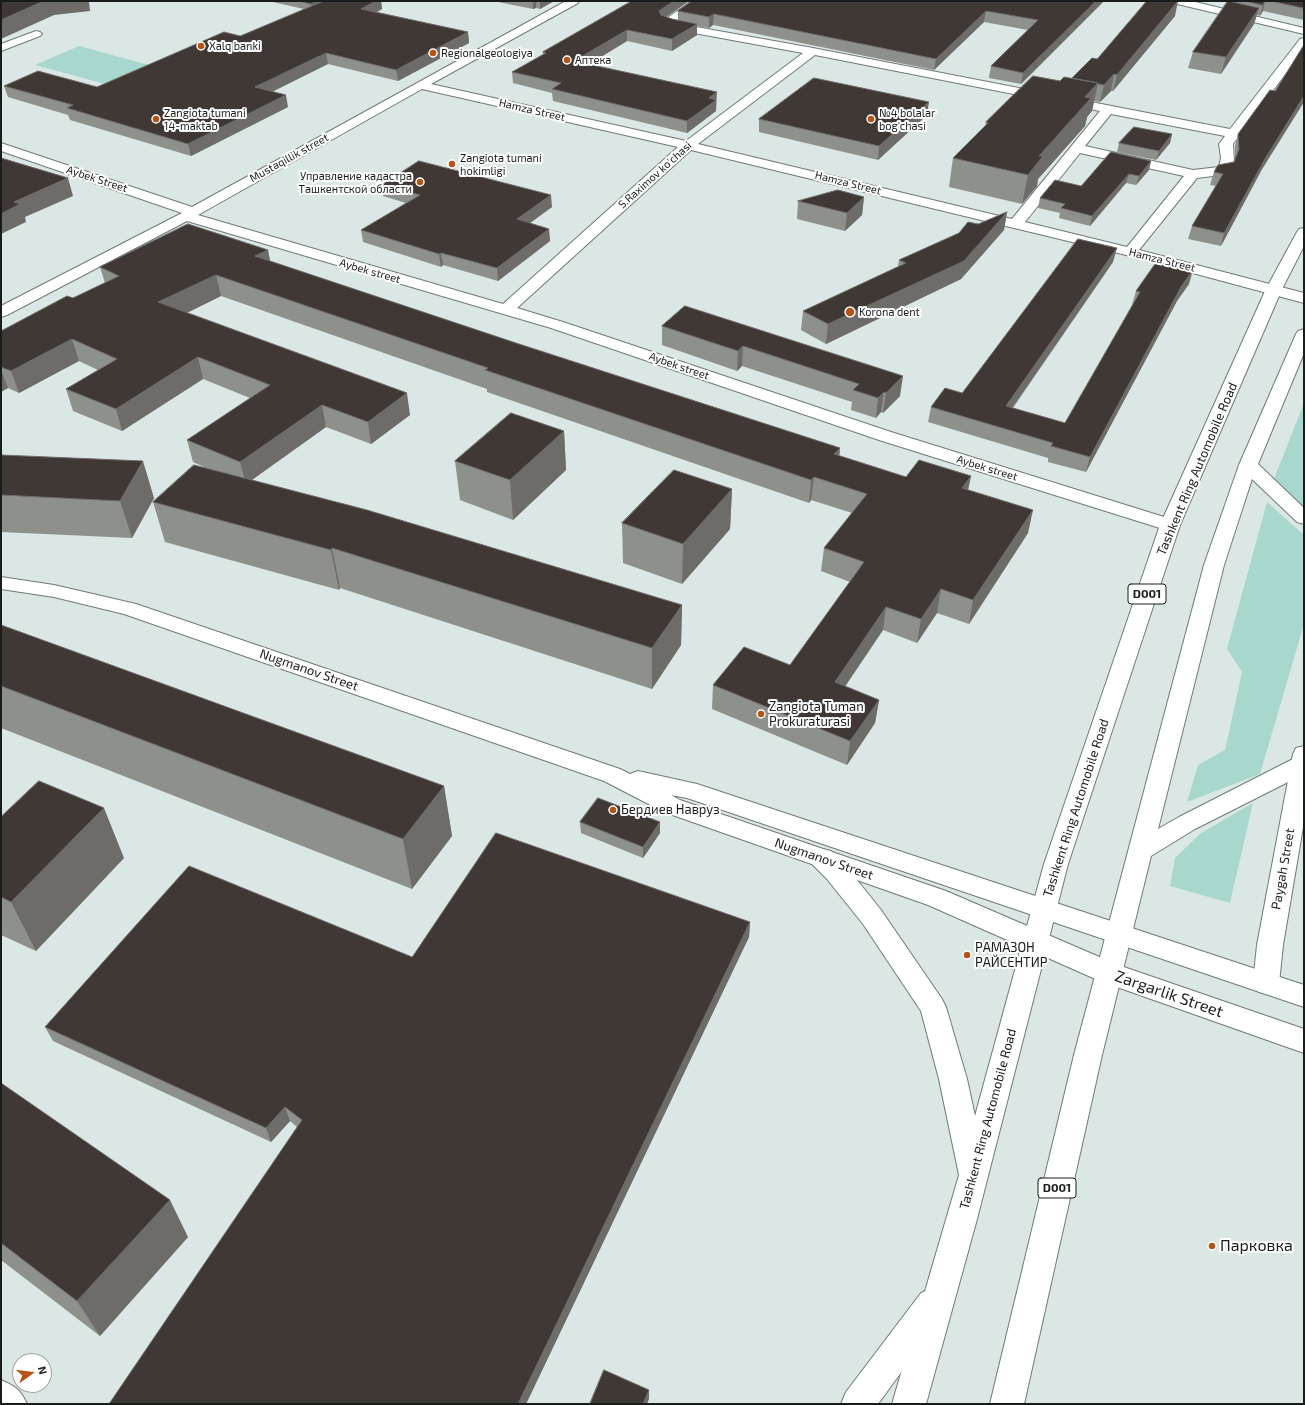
<!DOCTYPE html>
<html>
<head>
<meta charset="utf-8">
<style>
  body { margin:0 }
  #map { position:relative; width:1305px; height:1405px; overflow:hidden; background:#dbe7e4; font-family:"Exo 2",sans-serif }
  canvas { display:block }
  .frame { position:absolute; inset:0; border:2px solid #181c1b; pointer-events:none }
  .north { position:absolute; left:12px; top:1353px; width:40px; height:40px; box-sizing:border-box; background:#fff; border:1px solid #a3a4a4; border-radius:50%; rotate:76deg; font-size:11px; font-weight:700; line-height:16px; text-align:center; color:#181c1b }
  .north::after { content:''; display:block; margin:auto; width:14px; height:18px; background:#b65417; clip-path:polygon(50% 0,100% 100%,50% 72%,0 100%) }
</style>
</head>
<body>
<div id="map">
<canvas width="1305" height="1405"></canvas>
<div class="frame"></div>
<div class="north">N</div>
</div>
<script>
const ctx = document.querySelector('canvas').getContext('2d');
ctx.lineJoin = 'round';
function fillPath(path, color) { ctx.fillStyle = color; ctx.fill(path, 'evenodd'); }
function strokePath(path, color, width, dash) { ctx.strokeStyle = color; ctx.lineWidth = width; ctx.lineCap = dash ? 'butt' : 'round'; ctx.setLineDash(dash || []); ctx.stroke(path); }
function write(font, color, halo, rows, align = 'center') {
  ctx.font = font + ' "Exo 2",sans-serif'; ctx.lineWidth = 4; ctx.setLineDash([]); ctx.textBaseline = 'middle'; ctx.strokeStyle = halo; ctx.fillStyle = color; for (const [text, x, y, turn = 0] of rows) {
    ctx.save(); ctx.translate(x, y); ctx.rotate((+turn || 0) * Math.PI / 180); ctx.textAlign = isNaN(turn) ? turn : align; if (halo) ctx.strokeText(text, 0, 0); ctx.fillText(text, 0, 0); ctx.restore();
  }
}
const green = new Path2D(`
  M 79,46 L 149,65 L 105,84 L 35,65 Z
  M 1304,403 L 1304,508 L 1274,479 Z
  M 1267,502 L 1304,535 L 1304,624 L 1260,774 L 1187,802 L 1198,765 L 1225,750 L 1242,672 L 1227,649 Z
  M 1253,803 L 1230,903 L 1170,886 L 1175,858 L 1201,833 Z`);
const minor = new Path2D(`
  M 566,1 L 579,1 L 578,3 L 431,84 L 686,141 L 803,53 L 672,29 L 662,25 L 660,23 L 692,1 L 704,1 L 674,23 L 813,48 L 1230,129 L 1300,39 L 1304,38 L 1304,49 L 1233,144 L 1234,161 L 1229,174 L 1197,178 L 1139,250 L 1304,293 L 1304,303 L 1126,255 L 691,150 L 517,308 L 563,322 L 891,432 L 1177,521 L 1180,525 L 1177,529 L 1170,531 L 1163,529 L 879,440 L 551,328 L 187,221 L 7,315 L 1,317 L 1,306 L 182,213 L 1,151 L 1,143 L 192,207 ZM 815,55 L 1100,111 L 1012,219 L 698,144 ZM 422,89 L 678,147 L 503,304 L 198,215 ZM 1111,114 L 1225,136 L 1219,144 L 1221,158 L 1219,167 L 1193,170 L 1085,146 ZM 1080,153 L 1184,176 L 1127,247 L 1025,222 Z
  M 1172,1 L 1191,1 L 1304,28 L 1304,34 L 1173,3 Z
  M 36,31 L 40,32 L 42,34 L 40,36 L 1,51 L 1,44 Z
  M 1,1380 C 16,1387 20,1389 27,1404 L 1,1404 Z`);
const tertiary = new Path2D(`
  M 1304,746 L 1304,821 L 1283,945 L 1279,983 L 1275,991 L 1266,994 L 1257,991 L 1253,983 L 1257,945 L 1293,754 L 1296,748 Z
  M 932,1288 L 943,1293 L 948,1304 L 943,1315 L 878,1404 L 841,1404 L 846,1392 L 921,1293 Z`);
const secondary = new Path2D(`
  M 1,577 L 54,585 L 136,604 L 620,769 L 630,774 L 638,771 L 697,784 L 1304,985 L 1304,1007 L 687,798 L 671,795 L 680,800 L 946,891 L 1118,965 L 1304,1029 L 1304,1053 L 1100,981 L 928,905 L 664,812 L 604,781 L 124,614 L 54,597 L 1,589 Z`);
const trunk = new Path2D(`
  M 1304,228 L 1304,246 L 1282,289 L 1180,525 L 1068,864 L 977,1219 L 926,1404 L 892,1404 L 959,1175 L 939,1079 L 921,1011 L 863,924 L 827,879 L 813,865 L 810,858 L 813,851 L 822,849 L 831,851 L 845,865 L 881,910 L 942,999 L 946,1007 L 967,1079 L 975,1116 L 1044,864 L 1160,525 L 1266,289 L 1297,232 L 1299,229 Z
  M 1304,329 L 1304,353 L 1258,464 L 1304,508 L 1304,524 L 1297,522 L 1252,479 L 1224,565 L 1158,829 L 1179,817 L 1293,759 L 1301,757 L 1304,758 L 1304,774 L 1195,829 L 1151,856 L 1102,1055 L 1024,1404 L 990,1404 L 1074,1055 L 1204,565 L 1239,465 L 1296,334 L 1298,331 Z`);
const wall = new Path2D(`
  M 268,1 L 381,1 L 382,9 L 377,12 L 468,32 L 469,43 L 398,81 L 328,64 L 272,91 L 288,107 L 191,156 L 70,120 L 68,115 L 8,97 L 4,86 L 97,87 L 240,36 L 304,9 Z
  M 493,1 L 554,1 L 540,9 L 536,8 L 533,9 Z
  M 632,1 L 689,1 L 666,17 L 678,21 L 678,11 L 692,1 L 1104,1 L 1021,84 L 989,78 L 991,66 L 1028,30 L 984,22 L 934,70 L 713,25 L 709,28 L 697,26 L 697,35 L 672,51 L 627,41 L 589,64 L 716,104 L 716,111 L 687,133 L 553,101 L 552,93 L 513,83 L 512,72 L 543,54 L 543,52 Z
  M 1231,1 L 1304,1 L 1304,20 L 1263,11 L 1260,16 L 1257,15 L 1254,24 L 1221,74 L 1188,68 L 1193,52 Z
  M 1175,16 L 1113,91 L 1111,91 L 1100,102 L 1094,101 L 1092,111 L 1087,117 L 1085,126 L 1038,179 L 1037,186 L 1022,204 L 949,187 L 953,158 L 985,126 L 986,122 L 1072,78 L 1097,59 Z
  M 1275,91 L 1261,171 L 1221,246 L 1188,239 L 1192,226 L 1216,186 L 1210,185 L 1214,172 L 1234,162 L 1235,158 L 1235,146 L 1238,134 Z
  M 927,115 L 878,160 L 759,132 L 759,119 Z
  M 1172,134 L 1170,143 L 1156,160 L 1117,152 L 1119,143 Z
  M 1151,161 L 1149,170 L 1136,185 L 1126,183 L 1090,226 L 1059,218 L 1060,213 L 1038,208 L 1040,198 L 1081,186 Z
  M 382,185 L 552,207 L 529,223 L 549,229 L 550,241 L 498,281 L 443,265 L 441,267 L 363,242 L 361,230 L 406,203 L 383,196 Z
  M 864,197 L 862,215 L 845,231 L 797,219 L 798,201 Z
  M 1007,212 L 1004,230 L 961,279 L 826,344 L 801,330 L 803,311 L 898,267 L 899,260 Z
  M 268,250 L 270,261 L 519,344 L 840,448 L 839,456 L 906,477 L 971,476 L 968,490 L 1028,533 L 969,624 L 937,613 L 917,643 L 883,630 L 845,686 L 879,700 L 875,723 L 847,765 L 712,709 L 713,685 L 790,665 L 850,582 L 821,571 L 824,548 L 852,513 L 811,500 L 809,503 L 487,392 L 487,389 L 221,296 L 187,313 L 410,415 L 371,444 L 326,427 L 252,480 L 682,605 L 681,645 L 652,689 L 340,588 L 339,590 L 165,542 L 153,502 L 206,468 L 193,462 L 187,440 L 250,398 L 203,379 L 122,431 L 73,411 L 66,389 L 98,370 L 79,361 L 19,393 L 8,388 L 1,392 L 1,331 L 73,298 L 105,283 L 100,267 Z
  M 1113,262 L 1013,408 L 1065,423 L 1133,306 L 1132,305 L 1136,291 L 1189,284 L 1177,301 L 1086,472 L 1048,462 L 1048,458 L 928,422 L 931,407 L 962,393 Z
  M 685,306 L 900,396 L 883,413 L 881,412 L 876,418 L 851,410 L 852,402 L 742,366 L 737,371 L 662,345 L 662,326 Z
  M 564,431 L 566,470 L 513,520 L 460,500 L 455,461 Z
  M 1,455 L 154,498 L 132,538 L 1,532 Z
  M 732,489 L 730,529 L 682,584 L 623,563 L 622,523 Z
  M 1,625 L 444,786 L 452,836 L 412,889 L 1,728 Z
  M 1,817 L 124,858 L 36,951 L 1,935 Z
  M 580,822 L 660,833 L 643,858 L 581,833 Z
  M 750,922 L 749,937 L 526,1404 L 109,1404 L 297,1127 L 290,1121 L 271,1142 L 53,1041 L 45,1027 L 412,957 Z
  M 1,1083 L 188,1237 L 100,1336 L 1,1260 Z`);
const shadedWall = new Path2D(`
  M 44,1 L 89,1 L 90,11 L 54,15 L 1,39 L 1,20 Z
  M 317,1 L 335,1 L 312,11 L 311,4 Z
  M 376,1 L 381,1 L 382,9 L 362,20 L 361,9 Z
  M 533,1 L 536,1 L 536,8 L 533,9 Z
  M 540,1 L 554,1 L 540,9 Z
  M 674,1 L 689,1 L 659,22 L 659,11 Z
  M 1096,1 L 1104,1 L 1021,84 L 1023,73 Z
  M 1178,1 L 1175,16 L 1113,91 L 1117,75 Z
  M 1265,1 L 1263,11 L 1260,16 L 1263,5 Z
  M 1259,8 L 1254,24 L 1221,74 L 1226,57 Z
  M 986,11 L 984,22 L 934,70 L 936,59 Z
  M 714,14 L 713,25 L 709,28 L 709,17 Z
  M 697,24 L 697,35 L 672,51 L 672,39 Z
  M 627,30 L 627,41 L 575,73 L 574,61 Z
  M 468,32 L 469,43 L 398,81 L 396,70 Z
  M 326,53 L 328,64 L 258,99 L 255,87 Z
  M 1114,74 L 1111,91 L 1100,102 L 1104,85 Z
  M 1098,83 L 1092,111 L 1087,117 L 1085,126 L 1038,179 L 1037,186 L 1022,204 L 1028,175 L 1039,156 L 1085,97 Z
  M 717,92 L 716,111 L 687,133 L 687,121 L 709,98 Z
  M 286,95 L 288,107 L 191,156 L 188,144 Z
  M 1304,96 L 1304,102 L 1261,171 L 1221,246 L 1224,233 L 1265,159 Z
  M 929,102 L 927,115 L 878,160 L 879,146 Z
  M 1172,134 L 1170,143 L 1156,160 L 1159,151 Z
  M 1151,161 L 1149,170 L 1136,185 L 1139,176 Z
  M 1129,174 L 1126,183 L 1090,226 L 1092,216 Z
  M 68,178 L 73,196 L 25,217 L 26,222 L 1,234 L 1,214 L 14,202 Z
  M 551,195 L 552,207 L 518,232 L 517,219 Z
  M 864,197 L 862,215 L 845,231 L 847,213 Z
  M 1007,212 L 1004,230 L 961,279 L 826,344 L 828,324 Z
  M 549,229 L 550,241 L 498,281 L 497,268 Z
  M 1117,248 L 1113,262 L 1003,421 L 1006,406 Z
  M 268,250 L 272,271 L 255,256 Z
  M 441,253 L 443,265 L 441,267 L 439,254 Z
  M 1193,270 L 1189,284 L 1177,301 L 1086,472 L 1090,457 L 1181,287 Z
  M 216,275 L 221,296 L 164,324 L 158,302 Z
  M 72,339 L 79,361 L 19,393 L 11,371 Z
  M 743,346 L 742,366 L 737,371 L 738,351 Z
  M 198,357 L 203,379 L 122,431 L 116,409 Z
  M 1,370 L 8,388 L 1,392 Z
  M 903,376 L 900,396 L 883,413 L 886,393 Z
  M 884,392 L 881,412 L 876,418 L 878,398 Z
  M 407,393 L 410,415 L 371,444 L 368,422 Z
  M 322,405 L 326,427 L 246,484 L 240,462 Z
  M 564,431 L 566,470 L 513,520 L 510,480 Z
  M 840,448 L 838,470 L 834,454 Z
  M 143,461 L 154,498 L 132,538 L 120,501 Z
  M 971,476 L 966,499 L 962,488 Z
  M 814,477 L 811,500 L 809,503 L 811,480 Z
  M 732,489 L 730,529 L 682,584 L 683,544 Z
  M 1033,510 L 1028,533 L 969,624 L 973,600 Z
  M 332,548 L 340,588 L 339,590 L 331,550 Z
  M 941,589 L 937,613 L 917,643 L 921,619 Z
  M 682,605 L 681,645 L 652,689 L 652,648 Z
  M 886,607 L 883,630 L 832,706 L 835,682 Z
  M 879,700 L 875,723 L 847,765 L 850,741 Z
  M 444,786 L 452,836 L 412,889 L 403,839 Z
  M 104,808 L 124,858 L 36,951 L 11,902 Z
  M 660,822 L 660,833 L 643,858 L 643,847 Z
  M 750,922 L 749,937 L 526,1404 L 518,1404 Z
  M 285,1107 L 290,1121 L 271,1142 L 266,1128 Z
  M 170,1200 L 188,1237 L 100,1336 L 77,1301 Z
  M 649,1390 L 649,1399 L 647,1404 L 643,1404 Z`);
const building = new Path2D(`
  M 1,1 L 44,1 L 1,20 Z
  M 299,1 L 317,1 L 311,4 Z
  M 324,1 L 376,1 L 361,9 L 468,32 L 396,70 L 326,53 L 255,87 L 286,95 L 188,144 L 67,108 L 73,105 L 4,86 L 38,71 L 97,87 L 224,32 L 240,36 Z
  M 632,1 L 674,1 L 659,11 L 661,15 L 672,19 L 697,24 L 672,39 L 627,30 L 574,61 L 717,92 L 709,98 L 716,100 L 687,121 L 552,89 L 561,83 L 512,72 L 546,53 L 543,52 Z
  M 692,1 L 1096,1 L 1023,73 L 991,66 L 1038,20 L 986,11 L 936,59 L 714,14 L 709,17 L 678,11 Z
  M 1147,1 L 1178,1 L 1117,75 L 1114,74 L 1104,85 L 1098,84 L 1098,83 L 1072,78 L 1092,58 L 1097,59 Z
  M 1228,1 L 1259,8 L 1226,57 L 1193,52 Z
  M 1245,1 L 1265,1 L 1263,5 Z
  M 1271,1 L 1304,1 L 1304,8 Z
  M 1304,45 L 1304,96 L 1265,159 L 1224,233 L 1192,226 L 1223,174 L 1214,172 L 1218,165 L 1234,162 L 1239,149 L 1238,134 L 1270,90 L 1275,91 Z
  M 1033,76 L 1060,81 L 1064,77 L 1098,83 L 1085,97 L 1091,98 L 1039,156 L 1043,156 L 1028,175 L 953,158 L 988,123 L 986,122 Z
  M 814,78 L 929,102 L 879,146 L 759,119 Z
  M 1134,127 L 1172,134 L 1159,151 L 1119,143 Z
  M 1111,152 L 1151,161 L 1139,176 L 1129,174 L 1092,216 L 1061,208 L 1065,204 L 1040,198 L 1055,180 L 1081,186 Z
  M 1,158 L 68,178 L 14,202 L 20,204 L 1,214 Z
  M 419,161 L 551,195 L 517,219 L 549,229 L 497,268 L 441,253 L 439,254 L 361,230 L 420,195 L 382,185 Z
  M 838,190 L 864,197 L 847,213 L 798,201 Z
  M 1007,212 L 964,261 L 828,324 L 803,311 L 906,263 L 899,260 L 959,233 L 968,222 L 978,224 Z
  M 188,224 L 268,250 L 255,256 L 519,344 L 840,448 L 834,454 L 906,477 L 919,460 L 971,476 L 962,488 L 1033,510 L 973,600 L 941,589 L 921,619 L 886,607 L 835,682 L 879,700 L 850,741 L 713,685 L 744,647 L 790,665 L 864,562 L 824,548 L 867,494 L 814,477 L 811,480 L 485,370 L 488,368 L 216,275 L 158,302 L 407,393 L 368,422 L 322,405 L 240,462 L 187,440 L 270,385 L 198,357 L 116,409 L 66,389 L 117,359 L 72,339 L 11,371 L 1,367 L 1,331 L 67,296 L 73,298 L 119,276 L 100,267 Z
  M 1078,239 L 1117,248 L 1006,406 L 1065,423 L 1140,292 L 1136,291 L 1157,261 L 1193,270 L 1181,287 L 1090,457 L 1051,446 L 1053,443 L 931,407 L 945,388 L 962,393 Z
  M 685,306 L 903,376 L 886,393 L 884,392 L 878,398 L 853,390 L 859,384 L 743,346 L 738,351 L 662,326 Z
  M 511,413 L 564,431 L 510,480 L 455,461 Z
  M 1,455 L 143,461 L 120,501 L 1,495 Z
  M 194,465 L 367,510 L 682,605 L 652,648 L 332,548 L 331,550 L 153,502 Z
  M 674,470 L 732,489 L 683,544 L 622,523 Z
  M 1,625 L 444,786 L 403,839 L 1,686 Z
  M 39,781 L 104,808 L 11,902 L 1,897 L 1,817 Z
  M 598,798 L 660,822 L 643,847 L 580,822 Z
  M 496,833 L 750,922 L 518,1404 L 109,1404 L 302,1120 L 285,1107 L 266,1128 L 45,1027 L 189,866 L 412,957 Z
  M 1,1083 L 170,1200 L 77,1301 L 1,1243 Z
  M 604,1370 L 649,1390 L 643,1404 L 590,1404 Z`);
const markers = [
  [201,46,4,"#b65417"],
  [433,53,4,"#b65417"],
  [567,60,4,"#b65417"],
  [156,119,4,"#b65417"],
  [871,119,4,"#b65417"],
  [452,164,4,"#b65417"],
  [420,182,4,"#b65417"],
  [850,312,5,"#b65417"],
  [761,714,4,"#b65417"],
  [613,810,4,"#b65417"],
  [967,955,4,"#b65417"],
  [1212,1246,4,"#b65417"]
];
const farPoinames = [
  ["Xalq banki",209,46],
  ["Regionalgeologiya",441,53],
  ["Аптека",575,60],
  ["Zangiota tumani",164,113],
  ["14-maktab",164,126],
  ["№4 bolalar",879,113],
  ["bog'chasi",879,126],
  ["Zangiota tumani",460,158],
  ["hokimligi",460,171],
  ["Управление кадастра",412,176,"right"],
  ["Ташкентской области",412,189,"right"],
  ["Korona dent",859,312]
];
const farStreetnames = [
  ["Hamza Street",532,110,13],
  ["Mustaqillik street",289,158,-29],
  ["S.Raximov ko'chasi",655,175,-42],
  ["Aybek Street",97,179,18],
  ["Hamza Street",848,183,14],
  ["Hamza Street",1162,260,14],
  ["Aybek street",370,271,16],
  ["Aybek street",679,366,19],
  ["Aybek street",987,468,17]
];
const shields = [
  [1147,594,38],
  [1057,1188,38]
];
const shieldNames = [
  ["D001",1147,594],
  ["D001",1057,1188]
];
const streetNames = [
  ["Tashkent Ring Automobile Road",1197,469,-67],
  ["Nugmanov Street",309,670,19],
  ["Tashkent Ring Automobile Road",1076,808,-72],
  ["Nugmanov Street",824,859,19],
  ["Paygah Street",1283,869,-80],
  ["Tashkent Ring Automobile Road",988,1119,-75]
];
const poiNames = [
  ["Zangiota Tuman",769,707],
  ["Prokuraturasi",769,722],
  ["Бердиев Навруз",621,810],
  ["РАМАЗОН",975,948],
  ["РАЙСЕНТИР",975,963]
];
const nearStreetnames = [
  ["Zargarlik Street",1169,994,19]
];
const nearPoinames = [
  ["Парковка",1220,1246]
];
fillPath(green, '#a7d7cd');
strokePath(minor, '#6f7a77', 2);
strokePath(tertiary, '#6f7a77', 2);
strokePath(secondary, '#6f7a77', 2);
strokePath(trunk, '#6f7a77', 2);
fillPath(minor, '#fff');
fillPath(tertiary, '#fff');
fillPath(secondary, '#fff');
fillPath(trunk, '#fff');
fillPath(wall, '#8e908c');
fillPath(shadedWall, '#6e6c69');
fillPath(building, '#403834');
strokePath(building, '#6e6c69', 1);
for (const [x, y, r, color] of markers) { const dot = new Path2D(); dot.arc(x, y, r, 0, 2 * Math.PI); ctx.fillStyle = color; ctx.fill(dot); strokePath(dot, '#fff', 1.5); }
write('11px', '#181c1b', '#fff', farPoinames, 'left');
write('11px', '#181c1b', '#fff', farStreetnames);
for (const [x, y, w] of shields) { const box = new Path2D(); box.roundRect(x - w / 2, y - 10, w, 20, 3); ctx.fillStyle = '#fff'; ctx.fill(box); strokePath(box, '#181c1b', 1); }
write('bold 12px', '#181c1b', null, shieldNames);
write('13px', '#181c1b', '#fff', streetNames);
write('13px', '#181c1b', '#fff', poiNames, 'left');
write('16px', '#181c1b', '#fff', nearStreetnames);
write('16px', '#181c1b', '#fff', nearPoinames, 'left');
</script>
</body>
</html>
